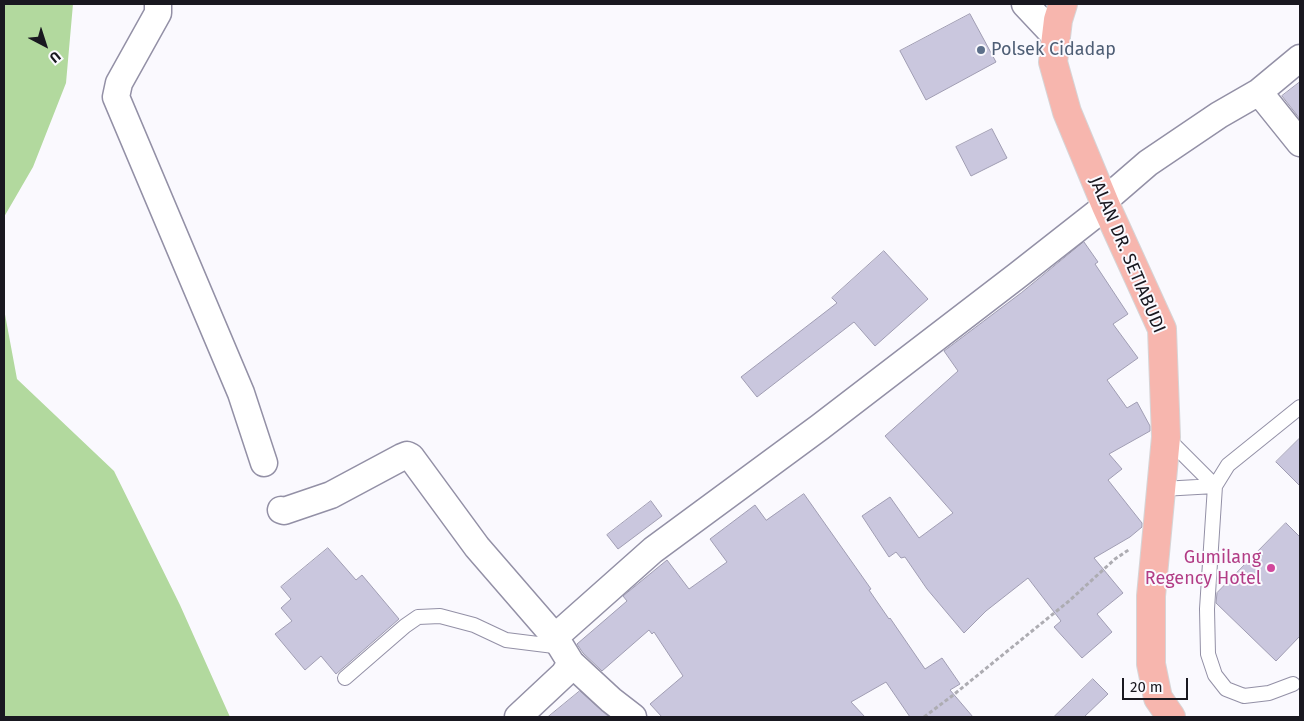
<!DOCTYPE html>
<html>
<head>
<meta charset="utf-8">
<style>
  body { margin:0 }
  #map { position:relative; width:1304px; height:721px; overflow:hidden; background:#faf9fe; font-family:"Fira Sans",sans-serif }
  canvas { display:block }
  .frame { position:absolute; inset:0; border:5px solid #191820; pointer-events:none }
  .north { position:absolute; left:20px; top:20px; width:50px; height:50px; -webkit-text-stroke:4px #faf9fe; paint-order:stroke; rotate:140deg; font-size:14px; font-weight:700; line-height:20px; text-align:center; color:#191820 }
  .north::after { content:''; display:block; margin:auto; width:18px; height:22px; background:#191820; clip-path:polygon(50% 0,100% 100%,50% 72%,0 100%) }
  .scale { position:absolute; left:1122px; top:678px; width:66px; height:22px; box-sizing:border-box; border:2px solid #191820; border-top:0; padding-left:6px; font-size:15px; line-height:18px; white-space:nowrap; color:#191820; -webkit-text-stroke:4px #faf9fe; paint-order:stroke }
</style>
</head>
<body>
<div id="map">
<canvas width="1304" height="721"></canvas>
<div class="frame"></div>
<div class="north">U</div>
<div class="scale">20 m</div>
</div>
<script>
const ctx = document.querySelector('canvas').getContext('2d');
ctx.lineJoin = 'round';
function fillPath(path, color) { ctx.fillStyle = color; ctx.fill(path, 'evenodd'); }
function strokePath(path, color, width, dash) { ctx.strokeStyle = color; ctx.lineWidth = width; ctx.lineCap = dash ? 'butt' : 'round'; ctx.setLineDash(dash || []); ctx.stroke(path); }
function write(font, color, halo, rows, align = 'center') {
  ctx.font = font + ' "Fira Sans",sans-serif'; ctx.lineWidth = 4; ctx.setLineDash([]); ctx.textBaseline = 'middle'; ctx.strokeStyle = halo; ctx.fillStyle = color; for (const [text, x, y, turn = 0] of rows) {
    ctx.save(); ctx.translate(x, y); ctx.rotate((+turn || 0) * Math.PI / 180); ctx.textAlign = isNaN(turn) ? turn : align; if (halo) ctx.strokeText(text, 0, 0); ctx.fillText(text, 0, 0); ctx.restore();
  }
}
const forest = new Path2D(`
  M 4,4 L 73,4 L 66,83 L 33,167 L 4,217 Z
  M 4,257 L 4,309 L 17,379 L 114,471 L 180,605 L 230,717 L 4,717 Z`);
const building = new Path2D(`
  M 970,14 L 996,62 L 926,100 L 900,51 Z
  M 1300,82 L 1300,119 L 1282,96 Z
  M 992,129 L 1007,158 L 971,176 L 956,147 Z
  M 1084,242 L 1098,262 L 1095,264 L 1128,314 L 1113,324 L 1138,358 L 1107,380 L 1127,408 L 1137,402 L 1150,426 L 1150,431 L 1109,454 L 1122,469 L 1108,480 L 1142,523 L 1142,527 L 1130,537 L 1094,558 L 1123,593 L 1097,614 L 1112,632 L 1082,658 L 1054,627 L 1061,621 L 1028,578 L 986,611 L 964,633 L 927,589 L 905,557 L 901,558 L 896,552 L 889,557 L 862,516 L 890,497 L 919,538 L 953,513 L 885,436 L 958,371 L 944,351 L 1021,293 Z
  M 884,251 L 928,299 L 875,346 L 854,322 L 757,397 L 741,377 L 837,303 L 832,298 Z
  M 1300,438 L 1300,486 L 1276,462 Z
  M 804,494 L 871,589 L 869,590 L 889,619 L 890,618 L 925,669 L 942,658 L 960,684 L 950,690 L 973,717 L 910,717 L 886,682 L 851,702 L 865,717 L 662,717 L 650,704 L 683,676 L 654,632 L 652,634 L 649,630 L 602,671 L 583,653 L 577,644 L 627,601 L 623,596 L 667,560 L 689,589 L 727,562 L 710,539 L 755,505 L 766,520 Z
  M 651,501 L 662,516 L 618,549 L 607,535 Z
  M 1286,523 L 1300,537 L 1300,636 L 1276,661 L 1216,603 L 1217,593 Z
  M 328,548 L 356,580 L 362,575 L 399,619 L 336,674 L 321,656 L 305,670 L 275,634 L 292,621 L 281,608 L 291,599 L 281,587 Z
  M 1093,679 L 1108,694 L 1084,717 L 1054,717 Z
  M 580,691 L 609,717 L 548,717 Z`);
const path = new Path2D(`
  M 924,717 L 952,696 L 1069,601 L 1115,559 L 1130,549`);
const service = new Path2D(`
  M 1166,437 L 1215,486
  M 1162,489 L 1215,486
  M 345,678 L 405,626 L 418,617 L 440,616 L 474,625 L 506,640 L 562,647
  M 1293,684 L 1269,693 L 1244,696 L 1226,689 L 1215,675 L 1208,654 L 1207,609 L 1215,486 L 1228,465 L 1300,407`);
const minor = new Path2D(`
  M 158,4 L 158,13 L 119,83 L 116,97 L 241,393 L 264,463
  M 1025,4 L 1056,37
  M 1259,92 L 1300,143
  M 1104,201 L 1148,163 L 1219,115 L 1259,92 L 1300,58
  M 281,510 L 284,511 L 331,495 L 402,457 L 407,455 L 411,457 L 477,547 L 555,637 L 571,663 L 611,700 L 633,717
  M 555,637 L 653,550 L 820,427 L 1018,275 L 1106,206
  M 518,717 L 564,674 L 571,663`);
const primary = new Path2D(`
  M 1063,4 L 1058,20 L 1053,62 L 1067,112 L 1106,206 L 1162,329 L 1166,437 L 1151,596 L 1151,664 L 1158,698 L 1171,717`);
const markers = [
  [981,50,5,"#5c6f8a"],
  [1271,568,5,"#d1479c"]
];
const serviceNames = [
  ["Polsek Cidadap",991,50]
];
const streetNames = [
  ["JALAN DR. SETIABUDI",1127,255,67]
];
const hotelNames = [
  ["Gumilang",1261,558],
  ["Regency Hotel",1261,579]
];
fillPath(forest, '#b2d99e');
fillPath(building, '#cac7de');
strokePath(building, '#a09db3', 1);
strokePath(service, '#9390a6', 16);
strokePath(minor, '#9390a6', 29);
strokePath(primary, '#d6d5d7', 30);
strokePath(path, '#adacb2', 3, [4, 2.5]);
strokePath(service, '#fff', 14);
strokePath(minor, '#fff', 26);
strokePath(primary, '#f7b6ae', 28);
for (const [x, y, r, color] of markers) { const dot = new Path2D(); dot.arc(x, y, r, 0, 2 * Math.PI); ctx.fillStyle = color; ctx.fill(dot); strokePath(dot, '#faf9fe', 2); }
write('18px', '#4e5e75', '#faf9fe', serviceNames, 'left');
write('18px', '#191820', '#faf9fe', streetNames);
write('18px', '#b23c85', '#faf9fe', hotelNames, 'right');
</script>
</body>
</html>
